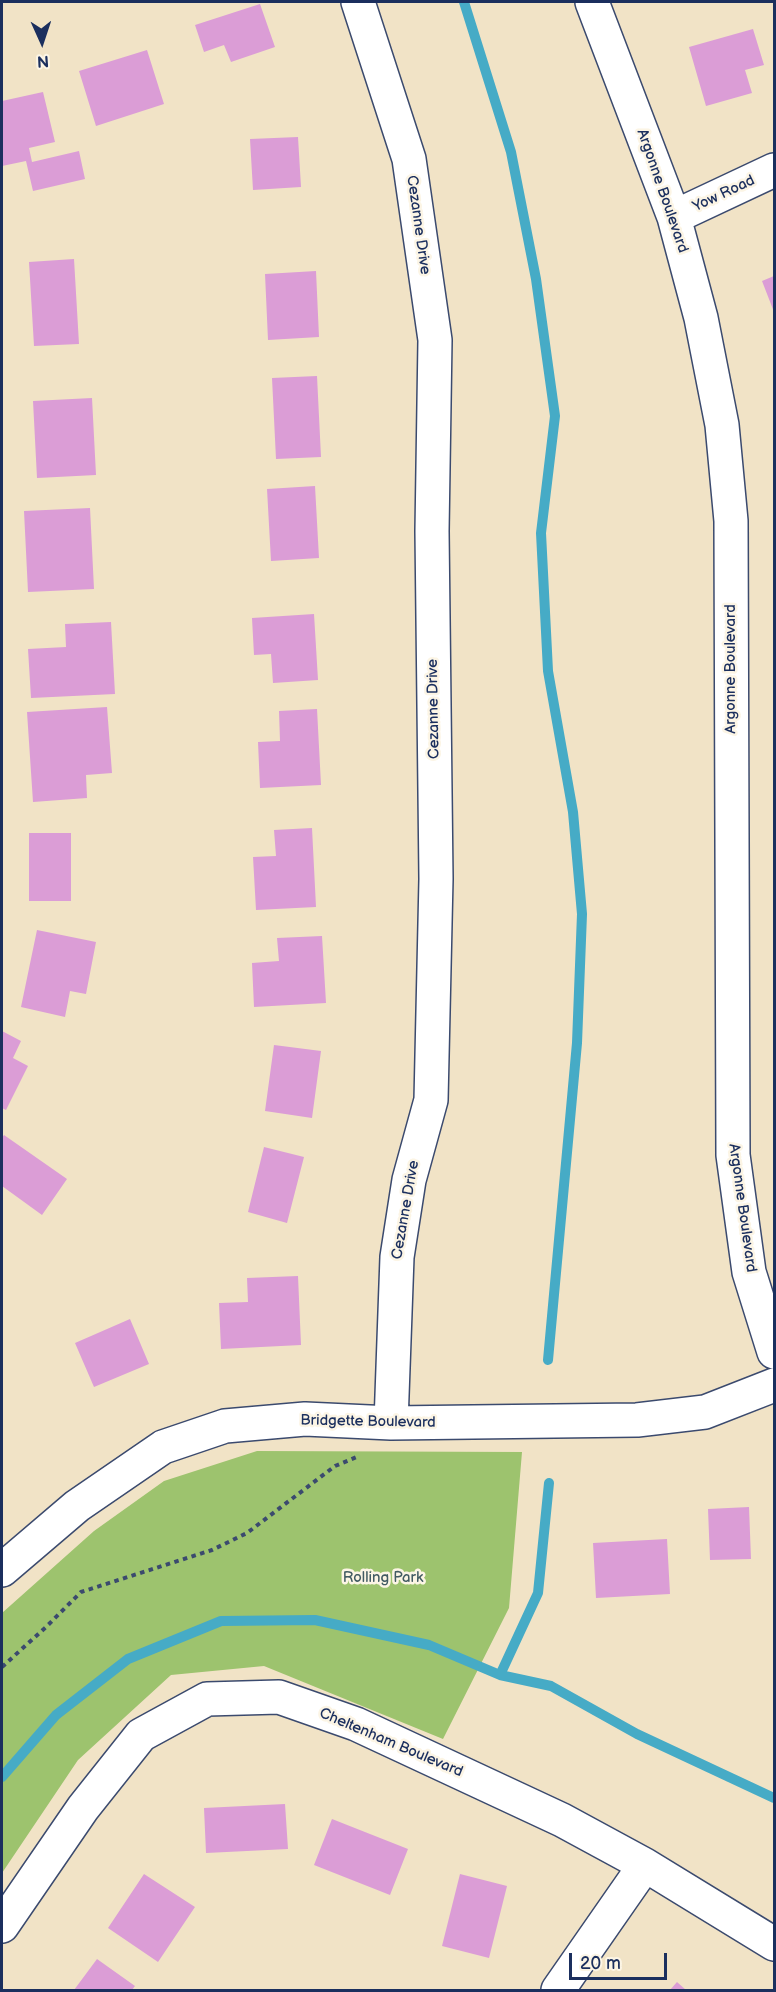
<!DOCTYPE html>
<html>
<head>
<meta charset="utf-8">
<style>
  body { margin:0 }
  #map { position:relative; width:776px; height:1992px; overflow:hidden; background:#f1e3c6; font-family:"Balsamiq Sans",sans-serif }
  canvas { display:block }
  .frame { position:absolute; inset:0; border:3px solid #1b2f5e; pointer-events:none }
  .north { position:absolute; left:12px; top:12px; width:60px; height:60px; -webkit-text-stroke:4px #fcf5e5; paint-order:stroke; rotate:177deg; font-size:16px; font-weight:700; line-height:24px; text-align:center; color:#1b2f5e }
  .north::after { content:''; display:block; margin:auto; width:21px; height:27px; background:#1b2f5e; clip-path:polygon(50% 0,100% 100%,50% 72%,0 100%) }
  .scale { position:absolute; left:569px; top:1953px; width:98px; height:27px; box-sizing:border-box; border:3px solid #1b2f5e; border-top:0; padding-left:8px; font-size:18px; line-height:21px; white-space:nowrap; color:#1b2f5e; -webkit-text-stroke:4px #fcf5e5; paint-order:stroke }
</style>
</head>
<body>
<div id="map">
<canvas width="776" height="1992"></canvas>
<div class="frame"></div>
<div class="north">N</div>
<div class="scale">20 m</div>
</div>
<script>
const ctx = document.querySelector('canvas').getContext('2d');
ctx.lineJoin = 'round';
function fillPath(path, color) { ctx.fillStyle = color; ctx.fill(path, 'evenodd'); }
function strokePath(path, color, width, dash) { ctx.strokeStyle = color; ctx.lineWidth = width; ctx.lineCap = dash ? 'butt' : 'round'; ctx.setLineDash(dash || []); ctx.stroke(path); }
function write(font, color, halo, rows, align = 'center') {
  ctx.font = font + ' "Balsamiq Sans",sans-serif'; ctx.lineWidth = 5; ctx.setLineDash([]); ctx.textBaseline = 'middle'; ctx.strokeStyle = halo; ctx.fillStyle = color; for (const [text, x, y, turn = 0] of rows) {
    ctx.save(); ctx.translate(x, y); ctx.rotate((+turn || 0) * Math.PI / 180); ctx.textAlign = isNaN(turn) ? turn : align; if (halo) ctx.strokeText(text, 0, 0); ctx.fillText(text, 0, 0); ctx.restore();
  }
}
const green = new Path2D(`
  M 257,1451 L 522,1452 L 509,1608 L 443,1739 L 264,1666 L 171,1675 L 78,1760 L 2,1873 L 2,1613 L 94,1531 L 164,1481 Z`);
const stream = new Path2D(`
  M 464,2 L 511,152 L 536,279 L 555,416 L 541,533 L 548,671 L 573,812 L 582,914 L 577,1043 L 548,1360
  M 500,1675 L 538,1593 L 549,1483
  M 2,1777 L 56,1715 L 128,1659 L 221,1621 L 315,1620 L 429,1645 L 500,1675 L 551,1686 L 637,1734 L 774,1798`);
const building = new Path2D(`
  M 260,4 L 275,47 L 231,62 L 224,45 L 204,52 L 195,25 Z
  M 753,29 L 764,65 L 745,70 L 752,93 L 706,106 L 689,47 Z
  M 147,50 L 164,104 L 96,126 L 79,71 Z
  M 43,92 L 55,142 L 29,148 L 32,162 L 79,151 L 85,179 L 33,191 L 26,161 L 2,166 L 2,101 Z
  M 298,137 L 301,187 L 253,190 L 250,139 Z
  M 74,259 L 79,344 L 34,346 L 29,262 Z
  M 316,271 L 319,337 L 268,340 L 265,274 Z
  M 774,276 L 774,312 L 762,281 Z
  M 317,376 L 321,457 L 276,459 L 272,378 Z
  M 92,398 L 96,475 L 37,478 L 33,401 Z
  M 315,486 L 319,558 L 271,561 L 267,489 Z
  M 90,508 L 94,589 L 28,592 L 24,511 Z
  M 314,614 L 318,680 L 273,683 L 271,654 L 254,655 L 252,618 Z
  M 111,622 L 115,694 L 31,698 L 28,649 L 66,647 L 65,624 Z
  M 107,707 L 112,773 L 86,775 L 87,798 L 33,802 L 27,712 Z
  M 317,709 L 321,785 L 260,788 L 258,742 L 280,741 L 279,711 Z
  M 312,828 L 316,907 L 256,910 L 253,857 L 276,856 L 274,830 Z
  M 29,833 L 71,833 L 71,901 L 29,901 Z
  M 37,930 L 96,942 L 86,994 L 70,991 L 65,1017 L 21,1007 Z
  M 322,936 L 326,1003 L 254,1007 L 252,963 L 279,961 L 277,938 Z
  M 2,1031 L 21,1041 L 13,1058 L 28,1066 L 6,1110 L 2,1108 Z
  M 274,1045 L 321,1051 L 312,1118 L 265,1111 Z
  M 4,1135 L 67,1179 L 42,1215 L 2,1186 L 2,1138 Z
  M 264,1147 L 304,1157 L 287,1223 L 248,1212 Z
  M 298,1276 L 301,1345 L 221,1349 L 219,1303 L 248,1302 L 247,1278 Z
  M 130,1319 L 149,1364 L 94,1387 L 75,1343 Z
  M 749,1507 L 751,1559 L 710,1560 L 708,1509 Z
  M 667,1539 L 670,1594 L 596,1598 L 593,1543 Z
  M 285,1804 L 288,1849 L 206,1853 L 204,1808 Z
  M 332,1819 L 408,1849 L 390,1895 L 314,1865 Z
  M 144,1874 L 195,1907 L 158,1962 L 108,1928 Z
  M 460,1874 L 507,1886 L 489,1958 L 442,1946 Z
  M 97,1959 L 135,1986 L 132,1990 L 74,1990 Z
  M 677,1982 L 686,1990 L 670,1990 Z`);
const path = new Path2D(`
  M 2,1667 L 46,1627 L 81,1592 L 212,1550 L 247,1533 L 335,1466 L 359,1456`);
const minor = new Path2D(`
  M 358,2 L 409,159 L 435,340 L 432,531 L 436,879 L 431,1100 L 409,1180 L 397,1257 L 391,1423
  M 592,2 L 674,217 L 701,318 L 722,425 L 731,521 L 733,1155 L 749,1272 L 774,1352
  M 674,217 L 774,170
  M 2,1570 L 77,1506 L 163,1447 L 225,1426 L 305,1419 L 391,1423 L 637,1420 L 705,1412 L 774,1385
  M 2,1926 L 83,1808 L 141,1735 L 207,1699 L 279,1697 L 356,1724 L 562,1820 L 645,1865 L 774,1944
  M 558,1990 L 645,1865`);
const streetNames = [
  ["Argonne Boulevard",662,191,71],
  ["Yow Road",724,194,-25],
  ["Cezanne Drive",418,225,82],
  ["Argonne Boulevard",731,669,-90],
  ["Cezanne Drive",434,709,-91],
  ["Argonne Boulevard",742,1208,82],
  ["Cezanne Drive",406,1210,-80],
  ["Bridgette Boulevard",368,1422,1],
  ["Cheltenham Boulevard",391,1743,23]
];
const parkNames = [
  ["Rolling Park",383,1578]
];
fillPath(green, '#9dc36e');
strokePath(stream, '#46abc6', 10);
fillPath(building, '#db9dd6');
strokePath(minor, '#3b4a6e', 36);
strokePath(path, '#3b4a6e', 4, [4.5, 4.5]);
strokePath(minor, '#fff', 33);
write('15px', '#1b2f5e', '#fcf5e5', streetNames);
write('15px', '#425b63', '#fcf5e5', parkNames);
</script>
</body>
</html>
